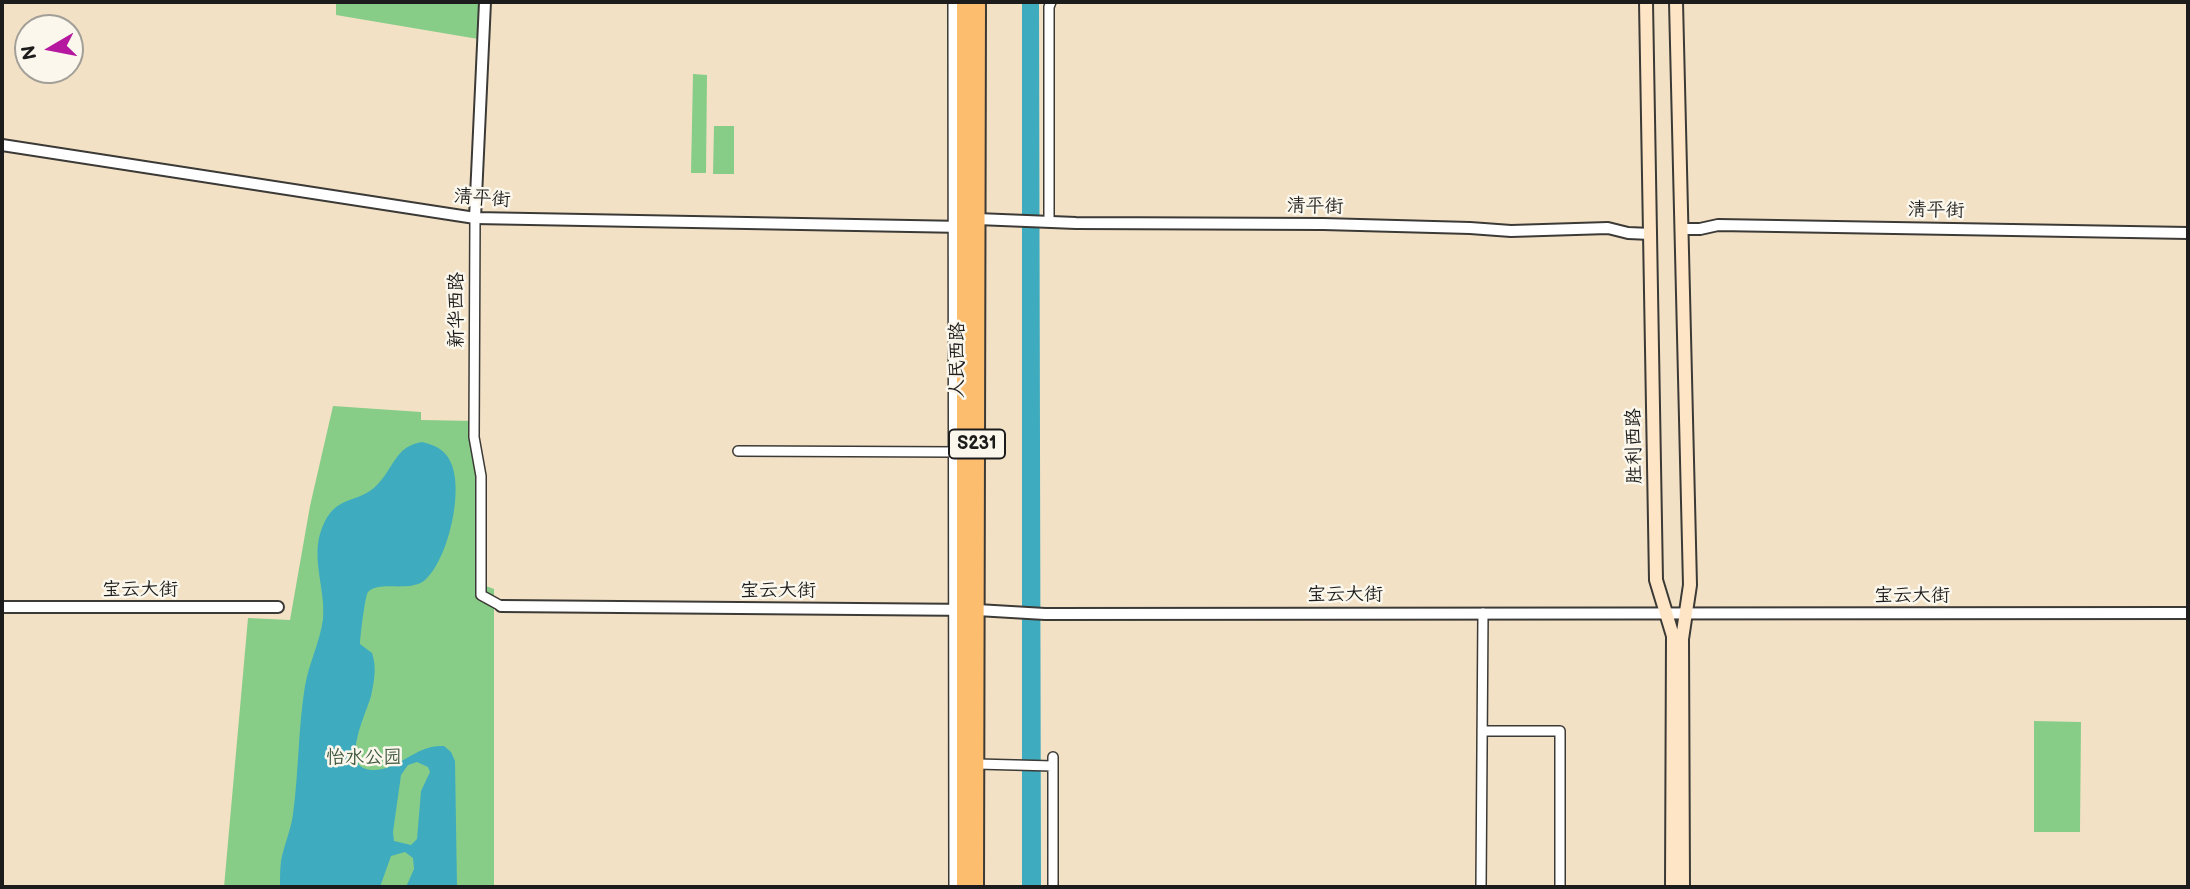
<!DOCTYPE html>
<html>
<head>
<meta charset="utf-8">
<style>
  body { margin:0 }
  #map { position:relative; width:2190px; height:889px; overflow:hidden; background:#f3e1c6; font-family:"Balsamiq Sans",sans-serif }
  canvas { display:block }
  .frame { position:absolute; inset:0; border:4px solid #1c1c1c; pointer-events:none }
  .north { position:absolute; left:14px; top:14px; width:70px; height:70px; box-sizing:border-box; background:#fbf7ec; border:2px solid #a29f99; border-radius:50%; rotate:260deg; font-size:19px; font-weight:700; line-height:28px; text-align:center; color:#1c1c1c }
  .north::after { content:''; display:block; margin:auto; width:24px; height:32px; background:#b5179e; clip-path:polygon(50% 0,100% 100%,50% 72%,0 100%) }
</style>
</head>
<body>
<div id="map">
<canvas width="2190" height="889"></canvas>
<div class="frame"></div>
<div class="north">N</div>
</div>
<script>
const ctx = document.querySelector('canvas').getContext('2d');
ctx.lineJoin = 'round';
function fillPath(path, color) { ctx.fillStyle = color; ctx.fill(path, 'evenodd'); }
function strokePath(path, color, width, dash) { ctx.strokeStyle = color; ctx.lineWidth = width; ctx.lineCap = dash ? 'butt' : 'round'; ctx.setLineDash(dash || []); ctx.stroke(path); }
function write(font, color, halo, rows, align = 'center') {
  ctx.font = font + ' "Balsamiq Sans","LXGW WenKai TC",sans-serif'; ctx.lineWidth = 5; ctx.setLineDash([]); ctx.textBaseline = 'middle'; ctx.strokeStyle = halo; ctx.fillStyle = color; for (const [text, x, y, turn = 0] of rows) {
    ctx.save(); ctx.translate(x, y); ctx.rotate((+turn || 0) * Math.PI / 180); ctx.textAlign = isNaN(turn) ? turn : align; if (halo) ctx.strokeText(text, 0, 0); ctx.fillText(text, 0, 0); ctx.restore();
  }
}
const green = new Path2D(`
  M 336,2 L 491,2 L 490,41 L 336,15 Z
  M 693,74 L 707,75 L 706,173 L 691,173 Z
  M 714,126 L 734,126 L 734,174 L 713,174 Z
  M 333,406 L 421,412 L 421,420 L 477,421 L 475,582 L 494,589 L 494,887 L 224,887 L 248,618 L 290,620 L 310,506 Z
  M 2034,721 L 2081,722 L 2080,832 L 2034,832 Z`);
const water = new Path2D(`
  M 1022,2 L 1039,2 L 1041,887 L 1022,887 Z
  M 422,442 C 435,445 446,450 451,463 C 464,491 448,560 425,580 C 410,593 379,580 368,592 C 365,595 360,639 360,644 L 372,653 C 377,668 374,681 371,696 C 367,712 337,770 373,770 C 400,770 416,744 444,746 L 451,752 L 455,761 L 457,887 L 406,887 L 414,869 L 413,858 L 405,852 L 391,856 L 380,887 L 280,887 C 280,878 280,869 281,861 C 284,845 291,830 293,814 C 299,771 298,728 305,686 C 309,663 320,642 323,619 C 326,589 310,558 322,528 C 335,493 359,505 378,484 C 394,467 396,446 422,442 ZM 417,762 L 428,767 L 430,772 L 421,791 L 417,839 L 411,845 L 394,841 L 393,832 L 401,775 L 408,765 Z`);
const minor = new Path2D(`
  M 953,2 L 954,887
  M 475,218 L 474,437 L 481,476 L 481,595 L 501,606
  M 1049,221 L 1049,7 L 1051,2
  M 738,451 L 957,452
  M 1482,731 L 1560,731 L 1560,887
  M 977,764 L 1053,766
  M 1053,887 L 1053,757
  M 1481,887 L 1483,613`);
const tertiary = new Path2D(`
  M 2,145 L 475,218 L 964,227
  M 475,218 L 485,2
  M 977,219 L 1076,223 L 1323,224 L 1470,228 L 1511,231 L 1608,228 L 1628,233 L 1651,234
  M 1683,229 L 1700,229 L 1718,225 L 2188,233
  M 501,606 L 977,610 L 1045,614 L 2188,613
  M 2,607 L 278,607`);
const secondary = new Path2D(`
  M 1646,2 L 1656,580 L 1673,636 L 1672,887
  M 1676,2 L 1690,585 L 1682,639 L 1683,887`);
const primary = new Path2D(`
  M 964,887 L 964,2
  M 976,887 L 978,2`);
const shields = [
  [977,444,56]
];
const shieldNames = [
  ["S231",977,444]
];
const streetNames = [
  ["清平街",482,199,4],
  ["清平街",1315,207,1],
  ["清平街",1936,211,1],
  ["新华西路",457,310,-90],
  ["人民西路",958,360,-90],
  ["胜利西路",1635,446,-91],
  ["宝云大街",140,590],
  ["宝云大街",778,591],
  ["宝云大街",1345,595],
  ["宝云大街",1912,596]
];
const parkNames = [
  ["怡水公园",364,758]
];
fillPath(green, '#87cd87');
fillPath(water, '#3fabbf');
strokePath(minor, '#3c3a36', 12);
strokePath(tertiary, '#3c3a36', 14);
strokePath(secondary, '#3c3a36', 16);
strokePath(primary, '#3c3a36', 18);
strokePath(minor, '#fff', 9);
strokePath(tertiary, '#fff', 10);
strokePath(secondary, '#fee5c5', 12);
strokePath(primary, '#fcbd6f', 14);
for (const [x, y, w] of shields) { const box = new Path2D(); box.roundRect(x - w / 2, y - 14.5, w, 29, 5); ctx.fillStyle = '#fbf7ec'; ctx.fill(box); strokePath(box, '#1c1c1c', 2); }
write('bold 18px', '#1c1c1c', null, shieldNames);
write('19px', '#1c1c1c', '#fbf7ec', streetNames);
write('19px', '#415a41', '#fbf7ec', parkNames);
</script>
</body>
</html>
